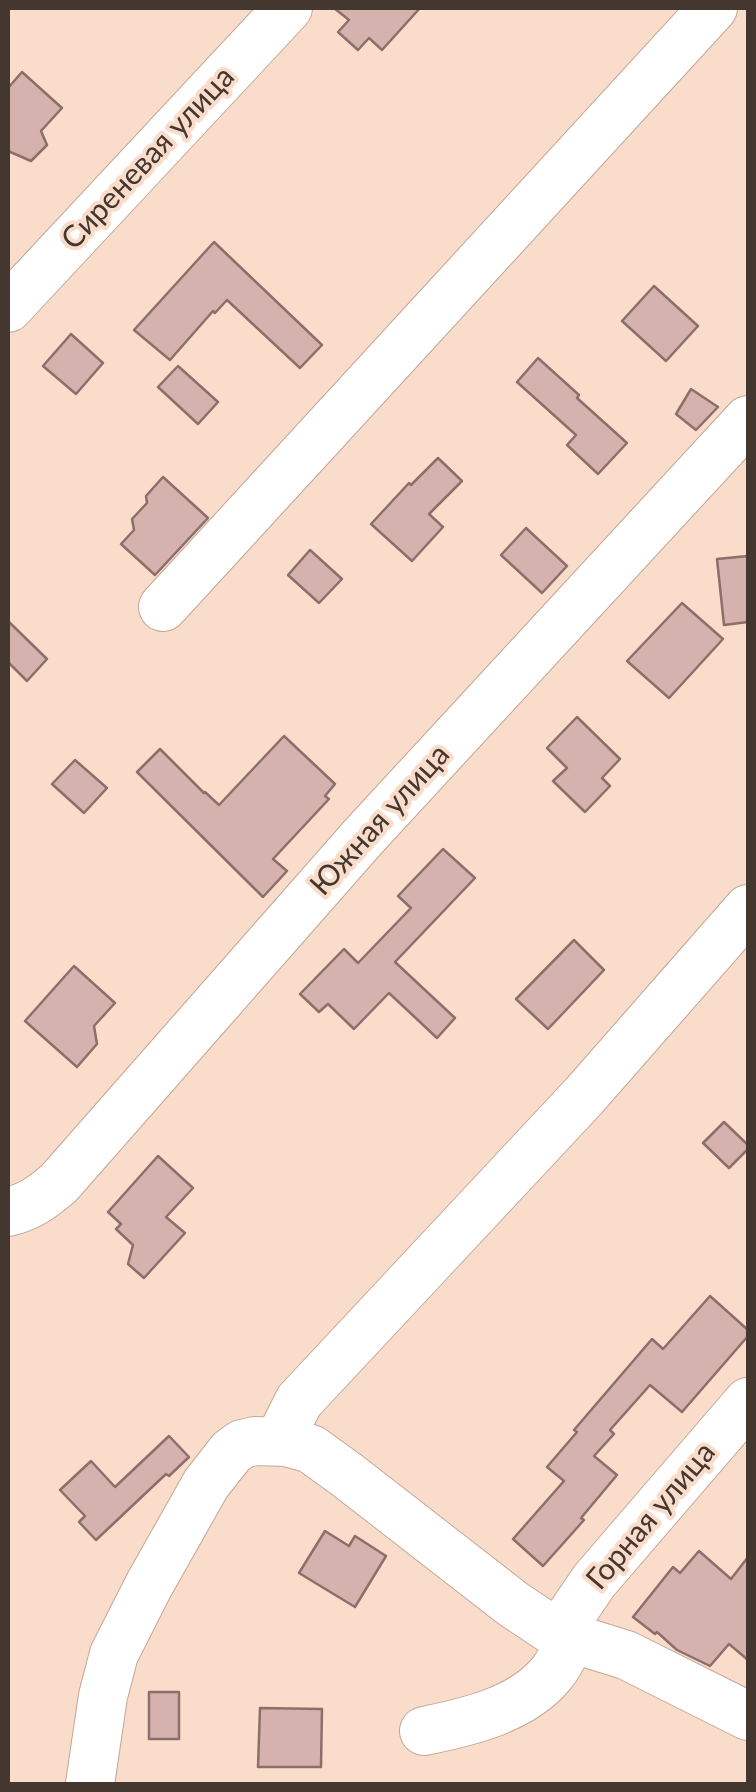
<!DOCTYPE html>
<html>
<head>
<meta charset="utf-8">
<style>
  body { margin:0 }
  #map { position:relative; width:756px; height:1792px; overflow:hidden; background:#fadcca; font-family:Lato,sans-serif }
  canvas { display:block }
  .frame { position:absolute; inset:0; border:10px solid #433730; pointer-events:none }
</style>
</head>
<body>
<div id="map">
<canvas width="756" height="1792"></canvas>
<div class="frame"></div>
</div>
<script>
const ctx = document.querySelector('canvas').getContext('2d');
ctx.lineJoin = 'round';
function fillPath(path, color) { ctx.fillStyle = color; ctx.fill(path, 'evenodd'); }
function strokePath(path, color, width, dash) { ctx.strokeStyle = color; ctx.lineWidth = width; ctx.lineCap = dash ? 'butt' : 'round'; ctx.setLineDash(dash || []); ctx.stroke(path); }
function write(font, color, halo, rows, align = 'center') {
  ctx.font = font + ' Lato,sans-serif'; ctx.lineWidth = 8; ctx.setLineDash([]); ctx.textBaseline = 'middle'; ctx.strokeStyle = halo; ctx.fillStyle = color; for (const [text, x, y, turn = 0] of rows) {
    ctx.save(); ctx.translate(x, y); ctx.rotate((+turn || 0) * Math.PI / 180); ctx.textAlign = isNaN(turn) ? turn : align; if (halo) ctx.strokeText(text, 0, 0); ctx.fillText(text, 0, 0); ctx.restore();
  }
}
const building = new Path2D(`
  M 334,8 L 420,8 L 382,50 L 369,38 L 358,50 L 338,32 L 349,20 Z
  M 22,72 L 62,108 L 41,131 L 47,145 L 31,161 L 8,151 L 8,88 Z
  M 214,242 L 322,345 L 300,368 L 227,300 L 215,313 L 213,311 L 170,360 L 134,330 Z
  M 654,286 L 698,326 L 666,361 L 622,321 Z
  M 71,334 L 103,363 L 76,394 L 43,366 Z
  M 538,358 L 579,395 L 577,398 L 627,443 L 598,474 L 567,445 L 576,435 L 517,382 Z
  M 178,366 L 218,402 L 198,424 L 158,387 Z
  M 691,389 L 718,407 L 696,430 L 676,414 Z
  M 438,458 L 462,481 L 429,514 L 443,527 L 412,561 L 371,524 L 409,483 L 411,485 Z
  M 163,477 L 208,518 L 155,575 L 121,544 L 134,530 L 132,519 L 147,503 L 146,496 Z
  M 526,528 L 567,566 L 542,593 L 501,555 Z
  M 310,550 L 342,579 L 319,603 L 288,575 Z
  M 748,556 L 748,622 L 724,625 L 717,559 Z
  M 682,603 L 723,639 L 669,698 L 627,661 Z
  M 8,621 L 47,659 L 27,681 L 8,662 Z
  M 577,717 L 620,759 L 602,778 L 610,786 L 585,812 L 553,781 L 567,768 L 547,748 Z
  M 284,736 L 335,784 L 325,796 L 329,799 L 273,859 L 287,871 L 263,897 L 137,772 L 160,749 L 204,793 L 205,792 L 219,805 Z
  M 75,760 L 107,788 L 84,813 L 52,784 Z
  M 443,849 L 475,878 L 395,962 L 455,1018 L 437,1038 L 389,993 L 354,1029 L 328,1004 L 319,1012 L 300,994 L 344,949 L 358,963 L 411,908 L 398,896 Z
  M 574,940 L 604,970 L 548,1029 L 516,999 Z
  M 74,966 L 115,1003 L 94,1026 L 97,1044 L 77,1067 L 25,1021 Z
  M 724,1122 L 748,1145 L 748,1149 L 729,1168 L 703,1143 Z
  M 158,1156 L 193,1188 L 166,1217 L 185,1233 L 144,1278 L 128,1264 L 133,1245 L 116,1229 L 121,1224 L 108,1212 Z
  M 710,1296 L 748,1330 L 748,1336 L 682,1412 L 650,1385 L 610,1430 L 614,1434 L 594,1456 L 617,1475 L 581,1518 L 584,1520 L 543,1566 L 513,1539 L 564,1481 L 547,1467 L 577,1432 L 574,1430 L 652,1339 L 663,1349 Z
  M 169,1436 L 189,1457 L 169,1476 L 166,1474 L 96,1540 L 79,1522 L 85,1516 L 60,1490 L 91,1461 L 115,1487 Z
  M 325,1531 L 349,1546 L 355,1536 L 386,1556 L 355,1607 L 299,1573 Z
  M 699,1551 L 731,1579 L 748,1557 L 748,1660 L 729,1644 L 710,1666 L 677,1650 L 657,1632 L 655,1634 L 633,1617 L 673,1567 L 680,1573 Z
  M 149,1692 L 179,1692 L 179,1739 L 149,1739 Z
  M 260,1708 L 322,1709 L 321,1767 L 258,1767 Z`);
const minor = new Path2D(`
  M 8,308 L 288,8
  M 163,607 L 713,8
  M 8,1212 C 29,1207 43,1197 59,1183 L 364,836 L 748,420
  M 279,1441 L 299,1401 L 584,1096 L 748,909
  M 558,1634 L 594,1581 L 748,1402
  M 424,1731 C 468,1722 522,1710 552,1673 C 560,1663 566,1650 572,1638
  M 90,1784 L 103,1696 L 114,1654 L 149,1585 L 206,1484 L 231,1452 L 242,1444 L 255,1441 L 286,1442 L 311,1449 L 347,1475 L 513,1604 L 558,1634 L 626,1655 L 748,1716`);
const streetNames = [
  ["Сиреневая улица",148,158,-47],
  ["Южная улица",380,820,-48],
  ["Горная улица",651,1516,-50]
];
fillPath(building, '#d5b2ae');
strokePath(building, '#8e6e6a', 2.5);
strokePath(minor, '#c3a696', 50);
strokePath(minor, '#fff', 48);
write('30px', '#433730', '#fadcca', streetNames);
</script>
</body>
</html>
